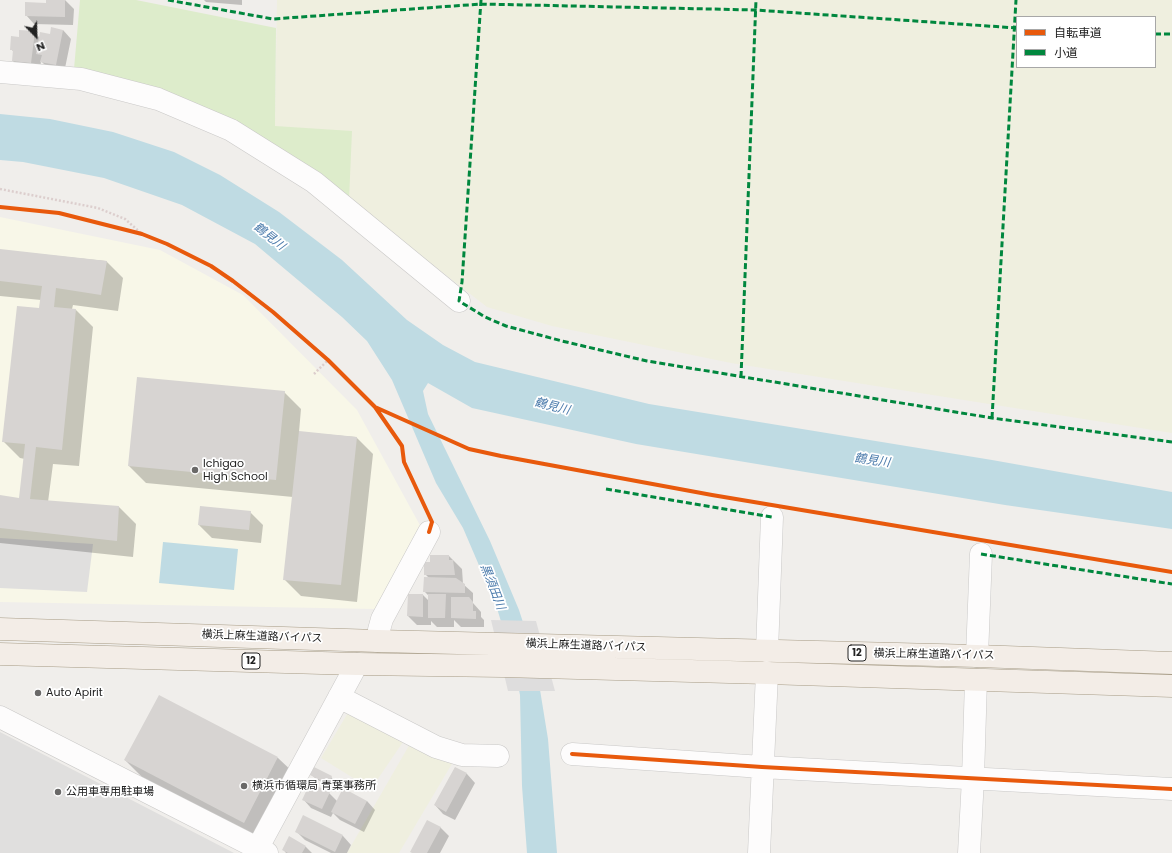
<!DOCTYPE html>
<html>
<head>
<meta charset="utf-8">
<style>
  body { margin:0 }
  #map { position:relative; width:1172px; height:853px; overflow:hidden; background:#f0eeeb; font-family:Poppins,"Noto Sans JP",sans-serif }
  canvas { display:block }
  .legend { position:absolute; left:1016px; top:16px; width:140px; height:52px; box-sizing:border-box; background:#fff; border:1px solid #a7a7a7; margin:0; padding:5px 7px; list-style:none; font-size:12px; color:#222 }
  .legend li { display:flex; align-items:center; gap:8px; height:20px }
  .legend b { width:20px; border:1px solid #a7a7a7 }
  .north { position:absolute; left:16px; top:16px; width:40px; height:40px; -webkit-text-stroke:3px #fff; paint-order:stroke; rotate:157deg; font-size:11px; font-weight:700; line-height:16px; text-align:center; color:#222 }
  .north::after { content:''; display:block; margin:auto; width:14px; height:18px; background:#222; clip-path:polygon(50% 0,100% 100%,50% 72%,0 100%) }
</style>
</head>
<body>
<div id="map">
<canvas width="1172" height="853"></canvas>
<ul class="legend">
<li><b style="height:5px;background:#e8590c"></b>自転車道</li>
<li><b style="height:5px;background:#00873e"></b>小道</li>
</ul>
<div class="north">N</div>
</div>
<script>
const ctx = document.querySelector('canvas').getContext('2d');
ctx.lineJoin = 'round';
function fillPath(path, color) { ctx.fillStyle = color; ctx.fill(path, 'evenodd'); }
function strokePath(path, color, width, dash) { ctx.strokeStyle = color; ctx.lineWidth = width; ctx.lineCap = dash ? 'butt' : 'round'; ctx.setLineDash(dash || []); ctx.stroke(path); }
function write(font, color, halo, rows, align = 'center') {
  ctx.font = font + ' Poppins,"Noto Sans JP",sans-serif'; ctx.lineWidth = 3.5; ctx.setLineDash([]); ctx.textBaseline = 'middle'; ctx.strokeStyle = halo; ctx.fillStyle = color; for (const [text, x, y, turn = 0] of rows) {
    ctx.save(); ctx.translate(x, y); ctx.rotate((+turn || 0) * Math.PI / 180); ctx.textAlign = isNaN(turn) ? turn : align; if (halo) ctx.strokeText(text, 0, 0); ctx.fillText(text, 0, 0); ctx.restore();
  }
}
const education = new Path2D(`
  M 0,217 L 160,250 L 243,295 L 357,410 L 422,529 L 375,609 L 0,602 Z`);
const farmland = new Path2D(`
  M 277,0 L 1172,0 L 1172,433 L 731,363 L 552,326 L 487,307 L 349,200 L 275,126 ZM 1017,17 L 1155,17 L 1155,67 L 1017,67 Z
  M 349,711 L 403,742 L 371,789 L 321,758 Z
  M 411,742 L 453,762 L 399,853 L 347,853 Z`);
const grass = new Path2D(`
  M 80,0 L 136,0 L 276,28 L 275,126 L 352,131 L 349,200 L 272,145 L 74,69 Z`);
const parking = new Path2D(`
  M 0,538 L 93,544 L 87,592 L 0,588 Z
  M 0,732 L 234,853 L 0,853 Z`);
const water = new Path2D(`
  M 0,114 L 50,119 L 113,132 L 174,152 L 220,175 L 279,212 L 342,260 L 407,320 L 443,345 L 475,362 L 649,404 L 992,460 L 1172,492 L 1172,529 L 1005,505 L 636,444 L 472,408 L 428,383 L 423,391 L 428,414 L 490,541 L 519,610 L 535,659 L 548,739 L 557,853 L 527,853 L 522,786 L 520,695 L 513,661 L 496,605 L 463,528 L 436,483 L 392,380 L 367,341 L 342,317 L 255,244 L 182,205 L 104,178 L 23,162 L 0,160 Z
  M 163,542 L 238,549 L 234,590 L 159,583 Z`);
const pier = new Path2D(`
  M 491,620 L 536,621 L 555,691 L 508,691 Z`);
const shadow = new Path2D(`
  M 47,0 L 65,0 L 74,9 L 73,25 L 34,24 L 26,15 L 46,4 Z
  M 204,0 L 242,0 L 242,5 L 206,2 Z
  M 63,30 L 71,39 L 64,73 L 50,70 L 41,61 L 40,71 L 21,70 L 13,61 L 14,52 L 11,49 L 20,38 L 34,32 L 40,38 L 51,36 Z
  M 0,250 L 106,261 L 123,278 L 118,311 L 73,305 L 72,309 L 76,310 L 93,327 L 79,466 L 53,464 L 48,502 L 119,507 L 136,524 L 133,557 L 0,543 L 0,496 L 20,499 L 25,459 L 20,458 L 3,441 L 40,309 L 41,300 L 0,296 Z
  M 284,392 L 301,409 L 299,432 L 356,437 L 373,454 L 357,602 L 301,596 L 284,579 L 293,497 L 146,483 L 129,466 Z
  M 250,512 L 263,525 L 261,543 L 212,538 L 199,525 Z
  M 449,556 L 462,569 L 463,584 L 473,593 L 473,603 L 481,612 L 481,617 L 484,620 L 484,627 L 461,627 L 454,620 L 454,627 L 437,627 L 431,621 L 431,625 L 417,625 L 408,616 L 423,595 L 429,601 L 429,596 L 424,591 L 429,578 L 425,574 L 431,563 Z
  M 278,758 L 295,774 L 261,839 L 142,777 L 125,760 Z
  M 455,768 L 467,774 L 475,783 L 455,820 L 443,814 L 435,805 Z
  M 312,775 L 331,777 L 335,781 L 332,787 L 316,779 Z
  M 329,793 L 337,801 L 367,801 L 375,810 L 364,832 L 340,820 L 333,813 L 331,817 L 311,808 L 303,799 Z
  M 304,817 L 343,836 L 351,845 L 347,853 L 331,853 L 305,840 L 296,831 Z
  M 440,827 L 449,836 L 440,853 L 413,853 Z
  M 290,838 L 306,847 L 312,853 L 286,853 L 283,849 Z`);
const building = new Path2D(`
  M 46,0 L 65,0 L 65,17 L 25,16 L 25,2 L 46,3 Z
  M 51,27 L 63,30 L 56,65 L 40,62 L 42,55 L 36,54 L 40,32 L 50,34 Z
  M 19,30 L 35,31 L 31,63 L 12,61 L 13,50 L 10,50 L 11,36 L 19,37 Z
  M 0,249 L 107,261 L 101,295 L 56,288 L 54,307 L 76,309 L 62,450 L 36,447 L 30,499 L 119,506 L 117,541 L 0,528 L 0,495 L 19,498 L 25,444 L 2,442 L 17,306 L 39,308 L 42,286 L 0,281 Z
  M 137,377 L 285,391 L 276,480 L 128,466 Z
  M 299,431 L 357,437 L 341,585 L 283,580 Z
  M 200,506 L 251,511 L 249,530 L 198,525 Z
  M 430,555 L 449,555 L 449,560 L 453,560 L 455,575 L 424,575 L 424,562 L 430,562 Z
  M 424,577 L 456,578 L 465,584 L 465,593 L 423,592 Z
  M 408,594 L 423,594 L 423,617 L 407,616 Z
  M 428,594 L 446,594 L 445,618 L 428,618 Z
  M 451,597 L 469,597 L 473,602 L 473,611 L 476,611 L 476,619 L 451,618 Z
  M 159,695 L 278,757 L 244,823 L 124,760 Z
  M 314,767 L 332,776 L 328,784 L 310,775 Z
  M 455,767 L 467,773 L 446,812 L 434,805 Z
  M 310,783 L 330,792 L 322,809 L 302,800 Z
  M 343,788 L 367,801 L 355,824 L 331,812 Z
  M 303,815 L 343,835 L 335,852 L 295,832 Z
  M 427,820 L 441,827 L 427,853 L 412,853 L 410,852 Z
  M 289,836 L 306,846 L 302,853 L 288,853 L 282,850 Z`);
const path = new Path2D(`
  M 0,189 L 98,208 L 125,219 L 142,234
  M 314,374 L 328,360`);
const minor = new Path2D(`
  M 0,72 L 81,79 L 158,99 L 231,130 L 314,182 L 459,301
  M 378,641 L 379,630 L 382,619 L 429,532
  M 767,651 L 772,517
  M 977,656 L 981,554
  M 339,697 L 436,747 L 462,755 L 498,756
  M 0,717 L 267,853
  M 572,754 L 762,767 L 1172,789
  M 255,853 L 357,664
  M 759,853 L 767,673
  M 969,853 L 973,778 L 976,680`);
const major = new Path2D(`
  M 0,629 L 378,641 L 977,656 L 1172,663
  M 0,654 L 357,664 L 502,666 L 767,673 L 1172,686`);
const quiet = new Path2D(`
  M 168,0 L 273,19 L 481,4 L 755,10 L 1017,28
  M 481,0 L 462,282 L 459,301 L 485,317 L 506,326 L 562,341 L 647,361 L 992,418 L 1172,442
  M 1155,34 L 1172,34
  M 741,377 L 756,0
  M 992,418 L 1016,0
  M 606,489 L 772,517
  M 981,554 L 1172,584`);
const cycleway = new Path2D(`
  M 0,207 L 59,213 L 142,234 L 167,244 L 211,266 L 233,281 L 273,312 L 328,360 L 375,407 L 469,449 L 501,456 L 712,495 L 1172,572
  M 375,407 L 402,446 L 404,462 L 432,522 L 429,532
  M 572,754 L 762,767 L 1172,789`);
const markers = [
  [195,470,4,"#6a6968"],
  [38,693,4,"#6a6968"],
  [244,786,4,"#6a6968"],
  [58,792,4,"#6a6968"]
];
const shields = [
  [857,653,18],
  [251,661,18]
];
const shieldNames = [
  ["12",857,653],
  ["12",251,661]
];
const poiNames = [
  ["Ichigao",203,464],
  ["High School",203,477],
  ["Auto Apirit",46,693],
  ["横浜市循環局 青葉事務所",252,786],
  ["公用車専用駐車場",66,792]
];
const streetNames = [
  ["横浜上麻生道路バイパス",262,637,2],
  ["横浜上麻生道路バイパス",586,646,2],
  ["横浜上麻生道路バイパス",934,655,1]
];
const waterNames = [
  ["鶴見川",269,237,39],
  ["鶴見川",552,407,14],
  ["鶴見川",872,461,8],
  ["黒須田川",492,587,69]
];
fillPath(education, '#f8f7e8');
fillPath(farmland, '#efefdf');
fillPath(grass, '#ddeccb');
fillPath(parking, '#e0dfde');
fillPath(water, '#bfdbe3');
fillPath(pier, '#dedddd');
fillPath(shadow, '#0003');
fillPath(building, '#d7d4d2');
strokePath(minor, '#c9c8c7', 23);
strokePath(major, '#a79c86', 23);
strokePath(path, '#dccecd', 2.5, [2, 2]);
strokePath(minor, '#fdfcfc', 22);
strokePath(major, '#f3ede7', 22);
strokePath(quiet, '#00873e', 3, [6, 3]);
strokePath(cycleway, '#e8590c', 4);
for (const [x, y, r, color] of markers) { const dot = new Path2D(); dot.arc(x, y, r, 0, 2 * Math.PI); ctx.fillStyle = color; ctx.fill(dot); strokePath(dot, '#fff', 1.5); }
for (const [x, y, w] of shields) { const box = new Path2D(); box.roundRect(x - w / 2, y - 8, w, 16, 3); ctx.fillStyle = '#fff'; ctx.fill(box); strokePath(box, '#222', 1); }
write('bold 10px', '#222', null, shieldNames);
write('11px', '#222', '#fff', poiNames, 'left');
write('11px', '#222', '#fff', streetNames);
write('italic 12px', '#4a7aab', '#fff', waterNames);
</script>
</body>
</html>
